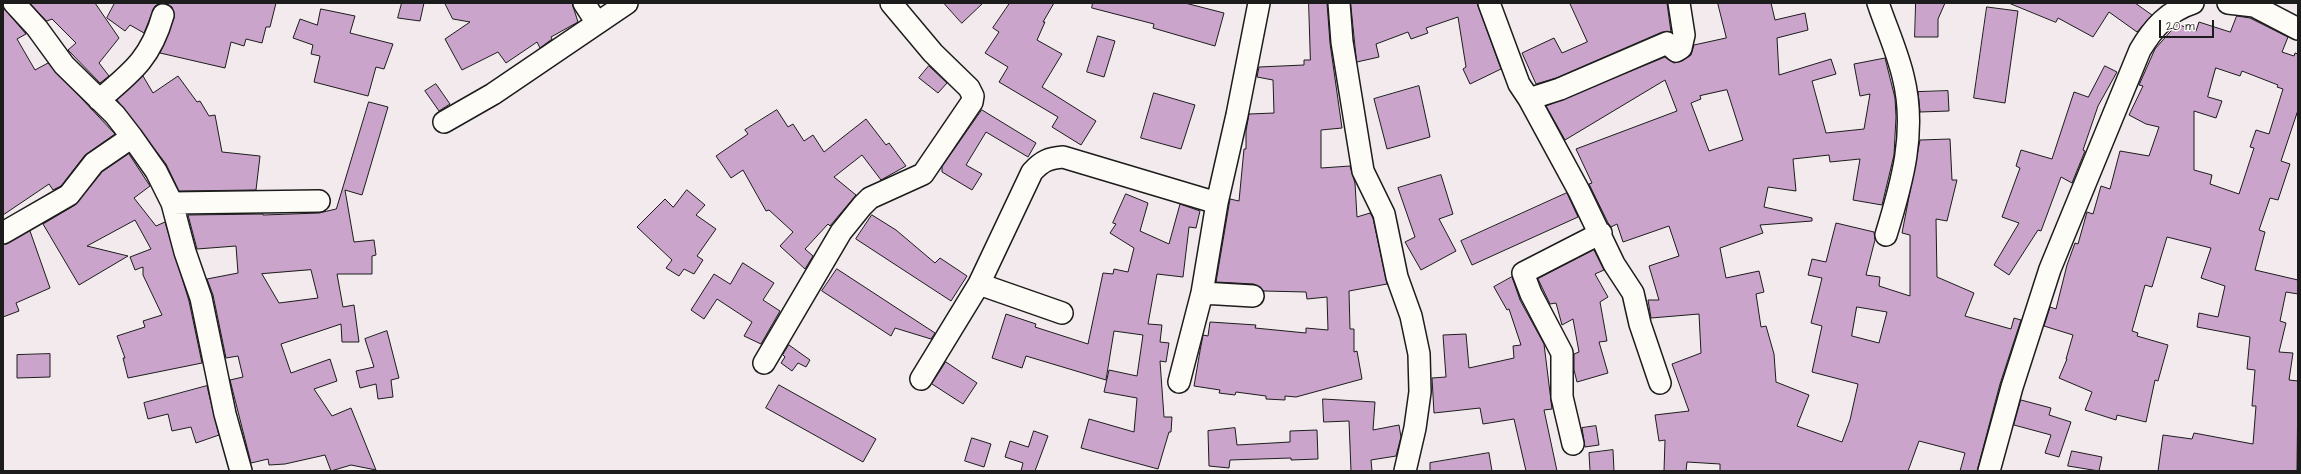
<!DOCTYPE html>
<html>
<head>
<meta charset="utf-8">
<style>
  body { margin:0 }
  #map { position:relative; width:2301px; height:474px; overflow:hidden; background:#f3eaee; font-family:"Architects Daughter",sans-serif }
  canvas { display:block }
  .frame { position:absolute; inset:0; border:4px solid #1c1c1c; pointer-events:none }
  .scale { position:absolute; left:2159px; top:20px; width:55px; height:18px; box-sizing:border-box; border:2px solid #1c1c1c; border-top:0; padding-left:5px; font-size:12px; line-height:14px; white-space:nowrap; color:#1c1c1c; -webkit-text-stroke:3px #fdfcf7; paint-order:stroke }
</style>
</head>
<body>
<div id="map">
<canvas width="2301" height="474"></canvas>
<div class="frame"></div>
<div class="scale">20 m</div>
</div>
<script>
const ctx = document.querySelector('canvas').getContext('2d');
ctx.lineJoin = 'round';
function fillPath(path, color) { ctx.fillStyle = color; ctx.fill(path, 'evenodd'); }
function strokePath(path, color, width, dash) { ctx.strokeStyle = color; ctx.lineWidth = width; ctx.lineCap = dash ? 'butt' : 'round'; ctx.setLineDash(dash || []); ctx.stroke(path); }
const building = new Path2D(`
  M 30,3 L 95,3 L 119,38 L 99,63 L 109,76 L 100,83 L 68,50 L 76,43 L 52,19 L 47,21 Z
  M 115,3 L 276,3 L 270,27 L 266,27 L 262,43 L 246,39 L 244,46 L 231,42 L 225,68 L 160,53 L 174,18 L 172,7 L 167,4 L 160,3 L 155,6 L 144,33 L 130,25 L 125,31 L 107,18 Z
  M 402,3 L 424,3 L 420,21 L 398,18 Z
  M 445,3 L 572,3 L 578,22 L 551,37 L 552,39 L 540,48 L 537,42 L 506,63 L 498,52 L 462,70 L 445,39 L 470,22 L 453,19 Z
  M 944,3 L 983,3 L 962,23 Z
  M 1010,3 L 1054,3 L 1043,22 L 1045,22 L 1037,40 L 1062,54 L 1042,87 L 1096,121 L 1081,145 L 1052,127 L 1058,117 L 999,82 L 1008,67 L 985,53 L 999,32 L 993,28 Z
  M 1093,3 L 1185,3 L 1224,13 L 1215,46 L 1153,28 L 1154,24 L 1092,8 Z
  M 1309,3 L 1327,3 L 1330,43 L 1342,128 L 1321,130 L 1321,168 L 1350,166 L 1355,183 L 1357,217 L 1370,213 L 1373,218 L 1387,284 L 1349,291 L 1350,329 L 1354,329 L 1354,352 L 1357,351 L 1362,379 L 1296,397 L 1285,396 L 1285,400 L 1266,399 L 1266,396 L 1236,392 L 1235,395 L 1219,393 L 1220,390 L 1194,386 L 1200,351 L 1203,335 L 1208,336 L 1210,322 L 1256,325 L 1255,328 L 1306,333 L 1306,328 L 1328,330 L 1327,297 L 1307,299 L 1306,292 L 1264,291 L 1254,284 L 1216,282 L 1230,199 L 1239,201 L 1244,149 L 1246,149 L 1246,131 L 1249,114 L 1274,113 L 1273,80 L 1257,77 L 1259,67 L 1304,65 L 1304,60 L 1310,60 Z
  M 1351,3 L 1477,3 L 1501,69 L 1470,84 L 1463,69 L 1466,67 L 1458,17 L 1426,28 L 1428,33 L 1411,39 L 1408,32 L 1376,44 L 1379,57 L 1357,62 Z
  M 1570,3 L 1667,3 L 1671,32 L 1662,32 L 1556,78 L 1536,84 L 1522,53 L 1554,38 L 1562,53 L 1587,42 Z
  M 1718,3 L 1771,3 L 1775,20 L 1805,13 L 1808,30 L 1777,38 L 1779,75 L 1831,59 L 1836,74 L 1812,81 L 1826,133 L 1864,129 L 1870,94 L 1860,96 L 1854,64 L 1885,58 L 1895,98 L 1896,117 L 1894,155 L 1882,205 L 1853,200 L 1860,159 L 1830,162 L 1829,155 L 1793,159 L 1796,191 L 1768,187 L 1764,207 L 1812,218 L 1812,221 L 1760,225 L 1763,233 L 1720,248 L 1726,278 L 1759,271 L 1764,292 L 1756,294 L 1761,327 L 1766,326 L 1774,354 L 1776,382 L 1809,395 L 1797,426 L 1842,442 L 1850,420 L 1858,384 L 1812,372 L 1822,326 L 1811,323 L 1822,278 L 1808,275 L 1812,259 L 1826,262 L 1836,223 L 1874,232 L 1875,240 L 1866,275 L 1880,277 L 1879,286 L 1910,296 L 1910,235 L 1902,233 L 1920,140 L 1950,139 L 1952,180 L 1957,180 L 1947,221 L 1936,219 L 1937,277 L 1974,293 L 1965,316 L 2011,329 L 2014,318 L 2021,320 L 2000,384 L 1977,471 L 1960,471 L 1965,453 L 1919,441 L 1908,471 L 1720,471 L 1720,464 L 1687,462 L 1686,471 L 1664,471 L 1665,440 L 1659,441 L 1655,415 L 1689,411 L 1672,364 L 1701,353 L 1699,314 L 1651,318 L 1648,300 L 1659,300 L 1649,266 L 1679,256 L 1669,226 L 1623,242 L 1617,224 L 1611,227 L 1608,223 L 1589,184 L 1592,183 L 1576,149 L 1677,111 L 1665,80 L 1565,140 L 1546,106 L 1665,57 L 1674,63 L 1682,61 L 1691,55 L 1694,45 L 1726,38 ZM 1727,90 L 1743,140 L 1709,151 L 1691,103 L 1701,99 L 1700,96 ZM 1857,307 L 1887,312 L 1879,343 L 1852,336 Z
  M 1916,3 L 1945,3 L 1938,19 L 1938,37 L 1915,37 Z
  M 2009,3 L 2135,3 L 2152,15 L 2137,32 L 2109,12 L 2093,37 L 2058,18 L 2056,22 Z
  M 3,7 L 26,34 L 17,39 L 35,70 L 48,63 L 115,134 L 85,155 L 61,186 L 53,190 L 49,184 L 3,215 Z
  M 1987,7 L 2018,11 L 2005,103 L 1974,98 Z
  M 321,9 L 355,16 L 350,33 L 393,44 L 384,69 L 376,67 L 368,96 L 314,82 L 320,56 L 311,54 L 313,45 L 293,38 L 300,19 L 317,25 Z
  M 2237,16 L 2250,18 L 2288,37 L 2282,52 L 2294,56 L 2295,53 L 2298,54 L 2298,110 L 2281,161 L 2290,164 L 2278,200 L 2270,198 L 2259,230 L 2265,232 L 2255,270 L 2298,280 L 2298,294 L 2286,292 L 2280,321 L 2286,323 L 2279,352 L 2293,353 L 2289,380 L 2298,381 L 2297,471 L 2158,471 L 2163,435 L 2192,439 L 2194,433 L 2253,444 L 2256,406 L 2252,406 L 2255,370 L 2247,369 L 2250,337 L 2197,327 L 2199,313 L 2218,317 L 2225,286 L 2201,278 L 2211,248 L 2167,237 L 2152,287 L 2145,285 L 2132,331 L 2138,333 L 2137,336 L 2168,345 L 2158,381 L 2155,380 L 2146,422 L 2117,415 L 2116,420 L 2085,410 L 2092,392 L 2059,378 L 2067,359 L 2066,359 L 2073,335 L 2044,326 L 2050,307 L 2056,309 L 2067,265 L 2075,243 L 2078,244 L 2087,212 L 2093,214 L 2101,186 L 2110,189 L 2120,151 L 2149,156 L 2159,127 L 2146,124 L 2129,115 L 2143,86 L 2139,85 L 2155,49 L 2177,24 L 2196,31 L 2199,22 L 2230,32 ZM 2216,68 L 2240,76 L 2242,71 L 2278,85 L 2277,87 L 2283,89 L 2269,134 L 2256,130 L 2250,147 L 2254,148 L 2239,194 L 2210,184 L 2212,175 L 2194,170 L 2194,111 L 2216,118 L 2222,101 L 2208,97 Z
  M 1098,36 L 1115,41 L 1104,77 L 1087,72 Z
  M 929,66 L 947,83 L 938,93 L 919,78 Z
  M 2105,66 L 2117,72 L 2098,106 L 2083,150 L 2085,151 L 2072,183 L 2061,177 L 2041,231 L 2038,230 L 2009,275 L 1994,265 L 2019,223 L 2002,217 L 2020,168 L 2016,166 L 2021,150 L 2052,159 L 2074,92 L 2088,97 Z
  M 143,76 L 153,93 L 178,76 L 197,102 L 200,101 L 209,116 L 215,115 L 222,152 L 260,156 L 256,190 L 179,191 L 166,164 L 117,100 Z
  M 436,84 L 450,104 L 439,111 L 425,91 Z
  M 1419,86 L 1430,137 L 1387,149 L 1374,99 Z
  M 1948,91 L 1949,111 L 1920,112 L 1918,92 Z
  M 1154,93 L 1195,105 L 1181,149 L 1141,138 Z
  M 369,102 L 388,107 L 362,195 L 345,190 L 354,242 L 374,240 L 376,255 L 372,256 L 372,274 L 337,274 L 343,307 L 354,305 L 359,342 L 342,342 L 341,324 L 281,344 L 291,373 L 330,359 L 337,381 L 314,389 L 332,416 L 351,408 L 376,470 L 351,465 L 331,471 L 325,455 L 285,464 L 269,465 L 268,459 L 251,463 L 230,380 L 243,377 L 238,356 L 226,358 L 213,295 L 207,279 L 238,273 L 236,246 L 197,249 L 188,215 L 263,214 L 263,215 L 319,213 L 336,209 ZM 311,270 L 318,298 L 279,303 L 262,274 Z
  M 777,110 L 788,127 L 793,124 L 804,141 L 813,135 L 824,152 L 866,119 L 886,145 L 889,143 L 906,166 L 881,180 L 862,155 L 834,177 L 856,195 L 830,226 L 828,224 L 805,249 L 813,256 L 805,269 L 780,246 L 793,232 L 769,210 L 766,211 L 743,170 L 731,178 L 716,156 L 748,134 L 745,130 Z
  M 982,110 L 1036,143 L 1028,157 L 986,132 L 966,165 L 982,174 L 972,190 L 942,172 L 942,167 Z
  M 129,154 L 150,186 L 134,198 L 156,226 L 165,222 L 189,301 L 202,363 L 128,378 L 123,358 L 125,358 L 117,336 L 145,327 L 143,321 L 162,315 L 143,275 L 143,267 L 135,270 L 130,257 L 151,249 L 135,220 L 87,246 L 128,256 L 79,285 L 43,224 L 75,205 L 102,172 Z
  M 1441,175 L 1453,214 L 1439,219 L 1456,251 L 1421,270 L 1405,242 L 1415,237 L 1398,188 Z
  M 687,190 L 705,205 L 696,215 L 716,229 L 697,256 L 703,260 L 694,274 L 684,269 L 679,276 L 666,268 L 672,260 L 637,227 L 665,199 L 673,207 Z
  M 1567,193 L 1578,217 L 1472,265 L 1461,241 Z
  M 1126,194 L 1148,203 L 1140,231 L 1169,244 L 1180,204 L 1200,211 L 1196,228 L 1189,227 L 1183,277 L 1157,274 L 1148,324 L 1162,325 L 1160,342 L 1169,343 L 1166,362 L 1160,361 L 1164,417 L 1172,417 L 1171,432 L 1169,432 L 1158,469 L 1081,448 L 1089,419 L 1134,432 L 1137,398 L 1104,392 L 1109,370 L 1137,376 L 1143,335 L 1114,331 L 1106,380 L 1026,356 L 1022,368 L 992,358 L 1006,314 L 1036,324 L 1035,327 L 1088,344 L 1103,273 L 1113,274 L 1114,269 L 1128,272 L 1134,248 L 1110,233 L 1116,224 L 1113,223 Z
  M 872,215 L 896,230 L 935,263 L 940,258 L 967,276 L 951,301 L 856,239 Z
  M 30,231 L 50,288 L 16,303 L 19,311 L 3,317 L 3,245 Z
  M 1594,250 L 1604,270 L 1595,274 L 1608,297 L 1600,302 L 1607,341 L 1599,342 L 1608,373 L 1577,382 L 1574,370 L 1574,354 L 1579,352 L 1573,319 L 1562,325 L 1556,303 L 1550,304 L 1538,279 Z
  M 743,263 L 774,283 L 763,300 L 780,311 L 761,344 L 744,336 L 752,322 L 717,299 L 704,319 L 691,310 L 714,274 L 730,284 Z
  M 837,269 L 935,333 L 931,339 L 895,328 L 891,336 L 822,291 Z
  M 1512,277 L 1520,300 L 1544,344 L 1552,409 L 1544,410 L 1557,471 L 1526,471 L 1514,419 L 1483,424 L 1480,408 L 1434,413 L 1432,378 L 1446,377 L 1443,335 L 1466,334 L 1469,368 L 1514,358 L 1513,346 L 1521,345 L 1509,309 L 1507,310 L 1494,287 Z
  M 387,331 L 399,378 L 391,380 L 393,397 L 378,399 L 376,384 L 360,388 L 356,371 L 374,367 L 365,339 Z
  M 789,345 L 810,360 L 806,367 L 798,363 L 792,371 L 781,363 L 785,357 L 783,355 Z
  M 50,354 L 50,377 L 17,378 L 17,355 Z
  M 946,362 L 977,383 L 963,404 L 932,384 Z
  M 779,385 L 876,439 L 863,462 L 766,408 Z
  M 207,386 L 219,435 L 196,443 L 191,427 L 172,431 L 168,414 L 148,419 L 144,403 Z
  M 1323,399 L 1375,402 L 1373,430 L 1399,425 L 1401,437 L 1396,456 L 1371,460 L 1372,471 L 1351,471 L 1349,421 L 1324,422 Z
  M 2021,400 L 2051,408 L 2049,415 L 2071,422 L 2059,457 L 2045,453 L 2051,435 L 2014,425 Z
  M 1596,426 L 1599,445 L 1585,447 L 1582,428 Z
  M 1235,428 L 1237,445 L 1290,442 L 1290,431 L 1317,430 L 1318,459 L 1291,460 L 1291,458 L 1230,460 L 1229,468 L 1209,466 L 1208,431 Z
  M 1034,431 L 1048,436 L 1035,471 L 1021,471 L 1023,463 L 1005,457 L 1010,441 L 1028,447 Z
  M 972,438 L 991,444 L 984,467 L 965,461 Z
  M 1613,450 L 1614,471 L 1590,471 L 1589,453 Z
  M 2072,451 L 2102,457 L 2099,471 L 2068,466 Z
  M 1489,453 L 1492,471 L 1430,471 L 1430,463 Z`);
const minor = new Path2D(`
  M 14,3 L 37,28 L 64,65 L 115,115 L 132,137 L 156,171 L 172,203 L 319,201
  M 584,3 L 597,23
  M 1339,3 L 1342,42 L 1363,171 L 1384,214 L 1397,277 L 1411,316 L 1419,354 L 1420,392 L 1415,428 L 1405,471
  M 1489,3 L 1519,84 L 1529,99 L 1560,89 L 1667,43 L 1676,51 L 1681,48 L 1684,35 L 1679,3
  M 1878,3 C 1886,27 1897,51 1903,76 C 1917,131 1902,183 1886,235
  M 2228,3 L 2254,6 L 2298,29
  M 1529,99 L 1579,191 L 1614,264 L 1633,293 L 1640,324 L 1660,383
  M 99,100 C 132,72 151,58 163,15
  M 444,122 L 493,94 L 627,3
  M 172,203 L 185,252 L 201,298 L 225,414 L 241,471
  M 3,233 L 69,195 L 94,163 L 132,137
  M 979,284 L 1062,313
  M 1202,293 L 1253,296
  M 764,363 L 841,232 L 862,206 L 870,198 L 923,174 L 972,102 L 973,96 L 969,88 L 933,53 L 891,3
  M 921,379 L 979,284 L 1032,172 C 1042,161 1049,158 1063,157 L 1217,203
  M 1179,382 L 1202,293 L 1217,203 L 1237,115 L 1259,3
  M 1573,444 L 1562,397 L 1562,353 L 1531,294 L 1523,273 L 1601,233
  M 1989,471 L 2012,387 L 2050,269 L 2140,50 C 2153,28 2168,11 2193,3`);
fillPath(building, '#caa4cb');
strokePath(building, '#1c1c1c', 1);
strokePath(minor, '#1c1c1c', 24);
strokePath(minor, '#fdfcf7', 21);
</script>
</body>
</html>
